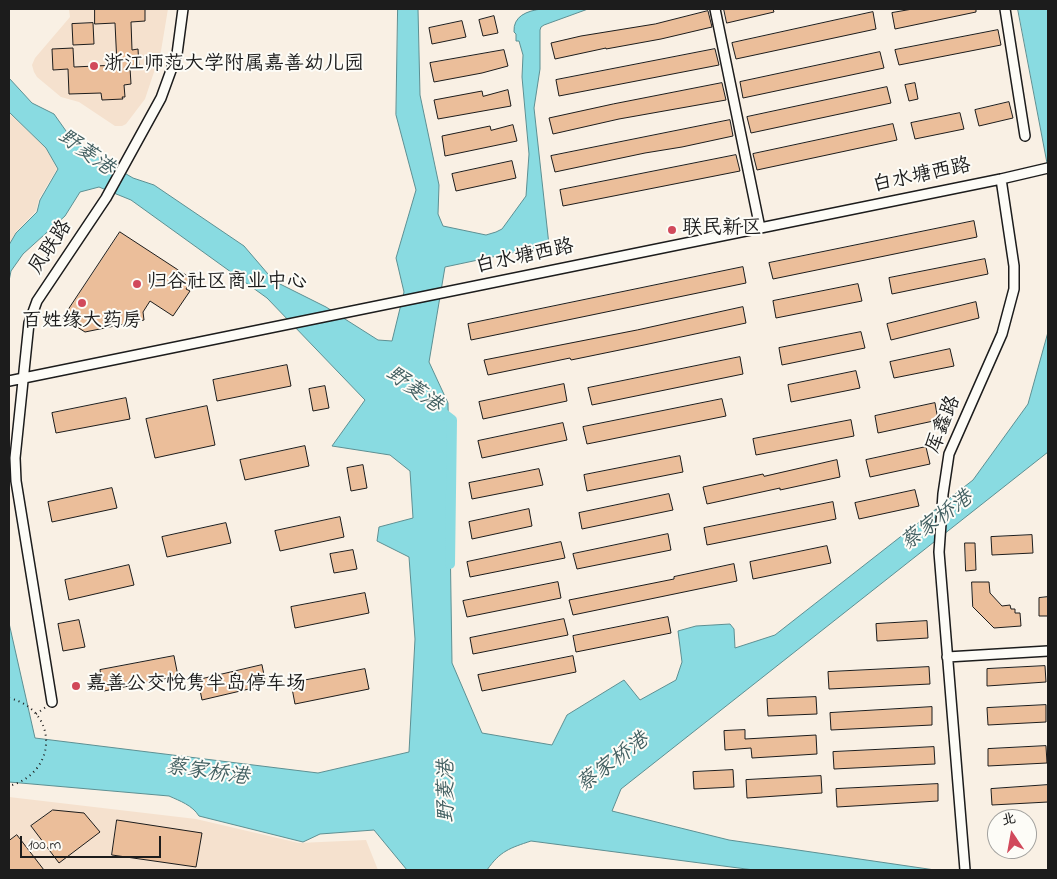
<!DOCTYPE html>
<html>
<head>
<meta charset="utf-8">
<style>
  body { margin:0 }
  #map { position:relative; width:1057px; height:879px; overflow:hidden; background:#f9f0e4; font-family:"Indie Flower","LXGW WenKai TC",sans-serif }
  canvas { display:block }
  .frame { position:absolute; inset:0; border:10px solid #1c1c1c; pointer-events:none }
  .north { position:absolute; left:987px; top:809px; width:50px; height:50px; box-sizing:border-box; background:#fdfcf7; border:1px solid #a3a29f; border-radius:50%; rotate:348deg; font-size:14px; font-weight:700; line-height:20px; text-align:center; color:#1c1c1c }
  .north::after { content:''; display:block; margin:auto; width:18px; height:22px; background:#d1495b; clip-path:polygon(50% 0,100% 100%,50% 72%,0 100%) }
  .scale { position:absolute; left:20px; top:836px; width:141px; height:22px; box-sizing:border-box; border:2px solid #1c1c1c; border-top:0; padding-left:6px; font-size:15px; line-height:18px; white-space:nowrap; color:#1c1c1c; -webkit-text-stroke:4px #fdfcf7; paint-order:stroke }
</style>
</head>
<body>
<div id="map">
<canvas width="1057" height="879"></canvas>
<div class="frame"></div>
<div class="north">北</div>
<div class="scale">100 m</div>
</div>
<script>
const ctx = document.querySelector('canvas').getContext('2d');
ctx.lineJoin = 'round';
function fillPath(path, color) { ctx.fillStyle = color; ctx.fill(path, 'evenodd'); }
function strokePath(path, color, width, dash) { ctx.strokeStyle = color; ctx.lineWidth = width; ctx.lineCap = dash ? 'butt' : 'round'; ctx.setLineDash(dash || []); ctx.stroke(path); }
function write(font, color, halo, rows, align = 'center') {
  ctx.font = font + ' "Indie Flower","LXGW WenKai TC",sans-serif'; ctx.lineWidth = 4; ctx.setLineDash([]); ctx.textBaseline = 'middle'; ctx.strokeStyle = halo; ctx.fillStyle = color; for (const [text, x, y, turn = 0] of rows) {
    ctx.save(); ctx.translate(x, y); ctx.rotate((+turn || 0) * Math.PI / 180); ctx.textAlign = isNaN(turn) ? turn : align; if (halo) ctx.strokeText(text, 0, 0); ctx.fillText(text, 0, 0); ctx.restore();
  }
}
const built = new Path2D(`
  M 69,9 L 168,9 L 161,51 L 145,99 L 126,124 L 122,126 L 115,126 L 79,102 L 61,97 L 37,77 L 34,72 L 32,65 L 35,58 L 70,17 Z
  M 9,113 L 46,148 L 57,169 L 39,199 L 36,211 L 16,232 L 9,244 Z
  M 9,797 L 196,819 L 299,843 L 366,840 L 378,870 L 9,870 Z`);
const water = new Path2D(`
  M 398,9 L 418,9 L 420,95 L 439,185 L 438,214 L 443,226 L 486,235 L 496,232 L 502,229 L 526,196 L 529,154 L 522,77 L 523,55 L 519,41 L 516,41 L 516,34 L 514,32 C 512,1 567,9 588,9 L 544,25 L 541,27 L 540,30 L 540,69 L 534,108 L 549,245 L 445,267 L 429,362 L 448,403 L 452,663 L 482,733 L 552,745 L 567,715 L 624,680 L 640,700 L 676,680 L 682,662 L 678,631 L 696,626 L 730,624 L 734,629 L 735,648 L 775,635 L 973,480 L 1028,404 L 1048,332 L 1048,452 L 621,789 L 612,811 L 729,840 L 935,870 L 754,870 L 531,841 C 510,848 500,851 487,870 L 407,870 L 374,830 L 320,834 L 303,842 L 199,816 C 192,805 180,801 169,796 L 9,782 L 9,623 L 35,738 L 318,773 L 409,752 L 415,639 L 409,557 L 377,541 L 379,527 L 413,518 L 410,471 L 390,455 L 332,446 L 365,400 L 267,298 L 131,200 L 99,187 L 80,192 L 65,216 L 23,254 L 11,271 L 9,281 L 9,245 L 16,233 L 37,212 L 40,200 L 58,169 L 46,148 L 9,112 L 9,78 L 32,103 L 54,114 L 71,138 L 104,161 L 133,178 L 154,185 L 244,246 L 274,281 L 326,307 L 378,340 L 392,341 L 404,292 L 396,258 L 416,190 L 396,115 Z
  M 1018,9 L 1048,9 L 1048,169 L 1047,163 Z`);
const canal = new Path2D(`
  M 439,410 L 452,420 L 450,564`);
const building = new Path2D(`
  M 95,9 L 145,9 L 145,21 L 131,22 L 132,50 L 138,49 L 139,67 L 130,68 L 131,84 L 124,85 L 125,97 L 122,97 L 123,99 L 102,100 L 101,93 L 69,94 L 68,69 L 53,70 L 52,49 L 73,48 L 74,67 L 117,65 L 115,23 L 95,24 Z
  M 724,9 L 773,9 L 774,12 L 727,23 Z
  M 913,9 L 976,9 L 976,12 L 895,29 L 892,13 Z
  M 708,11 L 712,27 L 661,39 L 606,49 L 606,48 L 555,59 L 551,43 L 581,36 L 655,24 Z
  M 873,12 L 876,29 L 736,59 L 732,43 Z
  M 494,16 L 498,33 L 483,36 L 479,20 Z
  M 462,21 L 466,37 L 432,44 L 429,28 Z
  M 93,23 L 94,44 L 73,45 L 72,24 Z
  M 998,30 L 1001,45 L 899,65 L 895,50 Z
  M 715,49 L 719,65 L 559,96 L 556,80 Z
  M 504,50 L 508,66 L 482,73 L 434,82 L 430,63 Z
  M 880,52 L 884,68 L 743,98 L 740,82 Z
  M 722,83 L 726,100 L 619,119 L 553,134 L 549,118 L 613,104 Z
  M 915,83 L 918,99 L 909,101 L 905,85 Z
  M 887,87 L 891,103 L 751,133 L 747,117 Z
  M 508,90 L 511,106 L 438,119 L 434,100 L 482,91 L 483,96 Z
  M 1009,102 L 1013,118 L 979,126 L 975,110 Z
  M 960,113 L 964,129 L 915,139 L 911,123 Z
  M 730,120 L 733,136 L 682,147 L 645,153 L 555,172 L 551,156 Z
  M 893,124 L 897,140 L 757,170 L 753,154 Z
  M 513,125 L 517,141 L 445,156 L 442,136 L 490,126 L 491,130 Z
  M 736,155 L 740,171 L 563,206 L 560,190 Z
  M 512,161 L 516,178 L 456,191 L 452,174 Z
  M 974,221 L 977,237 L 773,279 L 769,263 Z
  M 120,232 L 192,279 L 186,289 L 190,291 L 173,316 L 150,301 L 143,312 L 144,320 L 85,332 L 63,318 Z
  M 985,259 L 988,274 L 892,294 L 889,278 Z
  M 743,267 L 746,283 L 471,340 L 468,324 Z
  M 858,284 L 862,301 L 776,318 L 773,301 Z
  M 976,302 L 979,318 L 891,340 L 887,324 Z
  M 743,307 L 746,323 L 644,345 L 571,360 L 570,358 L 488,375 L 484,360 L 637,330 Z
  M 861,332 L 865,348 L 782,365 L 779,348 Z
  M 950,349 L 954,366 L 894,378 L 890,362 Z
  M 740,357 L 743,374 L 592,405 L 588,388 Z
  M 287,365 L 291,386 L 217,401 L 213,380 Z
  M 856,371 L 860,388 L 791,402 L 788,385 Z
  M 564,384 L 567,401 L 483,419 L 479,402 Z
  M 325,386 L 329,408 L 313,411 L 309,389 Z
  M 126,398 L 130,419 L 56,433 L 52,413 Z
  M 722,399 L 726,416 L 587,444 L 583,427 Z
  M 935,403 L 938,420 L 878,433 L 875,416 Z
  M 207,406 L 215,445 L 155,458 L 146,419 Z
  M 851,420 L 854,436 L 756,455 L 753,439 Z
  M 563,423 L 567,440 L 482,458 L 478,441 Z
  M 305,446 L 309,466 L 245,480 L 240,460 Z
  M 926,447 L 930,464 L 870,477 L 866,460 Z
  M 680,456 L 683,472 L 587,491 L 584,475 Z
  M 837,460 L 840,477 L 780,490 L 780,488 L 707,504 L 703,487 L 763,474 L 764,476 Z
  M 363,465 L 367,488 L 351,491 L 347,468 Z
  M 539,469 L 543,485 L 472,499 L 469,483 Z
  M 112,488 L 117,508 L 52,522 L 48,502 Z
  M 915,490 L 919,506 L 859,519 L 855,503 Z
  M 669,494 L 673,510 L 582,529 L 579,513 Z
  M 833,502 L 836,519 L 707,545 L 704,528 Z
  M 529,509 L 532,526 L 472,539 L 469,522 Z
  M 340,517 L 344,537 L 280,551 L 275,531 Z
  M 226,523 L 231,543 L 167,557 L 162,537 Z
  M 668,534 L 671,550 L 577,569 L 573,554 Z
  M 1032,535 L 1033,553 L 992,555 L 991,537 Z
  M 561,542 L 565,558 L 470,577 L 467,562 Z
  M 965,543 L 975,543 L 976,570 L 966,571 Z
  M 827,546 L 831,563 L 753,579 L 750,562 Z
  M 353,550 L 357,569 L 334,573 L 330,554 Z
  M 734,564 L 737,581 L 573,615 L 569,600 L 674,579 L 674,577 Z
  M 129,565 L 134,585 L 69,600 L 65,580 Z
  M 558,582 L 561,598 L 467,617 L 463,601 Z
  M 972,582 L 989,582 L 990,593 L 1002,606 L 1010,605 L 1011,609 L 1015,609 L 1015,613 L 1020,613 L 1021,626 L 994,628 L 973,607 Z
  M 365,593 L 369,613 L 295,628 L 291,607 Z
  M 1048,597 L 1048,616 L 1039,616 L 1039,598 Z
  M 668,617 L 671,633 L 576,652 L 573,636 Z
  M 564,619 L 568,635 L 473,654 L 470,638 Z
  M 79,620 L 85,647 L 63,651 L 58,624 Z
  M 927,621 L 928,638 L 877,641 L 876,624 Z
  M 174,656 L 178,676 L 104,691 L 100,670 Z
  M 573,656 L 576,672 L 482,691 L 478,675 Z
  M 262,665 L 266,685 L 202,700 L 198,680 Z
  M 1045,666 L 1046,682 L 987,686 L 987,669 Z
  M 929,667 L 930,684 L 829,689 L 828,672 Z
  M 365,669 L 369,689 L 295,704 L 291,683 Z
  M 816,697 L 817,714 L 768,716 L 767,699 Z
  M 1046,705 L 1046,722 L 988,725 L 987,708 Z
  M 932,707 L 932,725 L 831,730 L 830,713 Z
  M 745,730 L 745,739 L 816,735 L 817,754 L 752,758 L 751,748 L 725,750 L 724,731 Z
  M 1046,746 L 1047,763 L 988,766 L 988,749 Z
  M 934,747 L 935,764 L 834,769 L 833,752 Z
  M 733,770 L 734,787 L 694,789 L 693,772 Z
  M 821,776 L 822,793 L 747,798 L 746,780 Z
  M 938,784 L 938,801 L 837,807 L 836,789 Z
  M 1048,785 L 1048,802 L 992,805 L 991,789 Z
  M 53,810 L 84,813 L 100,832 L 59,863 L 31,826 Z
  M 117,820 L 202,833 L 196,867 L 112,855 Z
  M 17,835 L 44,870 L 9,870 L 9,841 Z`);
const path = new Path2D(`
  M 9,698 C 59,710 58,773 9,786
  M 36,714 L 46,707`);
const minor = new Path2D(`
  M 715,9 L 760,228
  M 1005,9 L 1025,136
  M 9,381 L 1001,179 L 1048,168
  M 947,657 L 1048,651
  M 52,702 L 16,481 L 15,458 L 29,323 L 37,301 L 106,198 L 161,98 L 177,54 L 183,9
  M 965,870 L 939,552 L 943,494 L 949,454 L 1002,334 L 1014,289 L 1014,266 L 1001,179`);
const markers = [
  [94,66,5,"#d1495b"],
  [672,230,5,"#d1495b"],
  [137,284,5,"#d1495b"],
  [82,303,5,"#d1495b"],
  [76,686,5,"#d1495b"]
];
const poiNames = [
  ["浙江师范大学附属嘉善幼儿园",104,66],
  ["联民新区",682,230],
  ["归谷社区商业中心",147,284],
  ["百姓缘大药房",82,323,"center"],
  ["嘉善公交悦隽半岛停车场",86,686]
];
const streetNames = [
  ["白水塘西路",922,177,-12],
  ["凤联路",52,248,-56],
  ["白水塘西路",525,258,-12],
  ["厍鑫路",945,425,-68]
];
const waterNames = [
  ["野菱港",85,154,36],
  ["野菱港",413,391,36],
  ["蔡家桥港",938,522,-37],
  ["蔡家桥港",614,764,-37],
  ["蔡家桥港",207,774,8],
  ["野菱港",449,791,-90]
];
fillPath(built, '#f5e1ce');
fillPath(water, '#89dbe1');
strokePath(water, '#5d8f92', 1);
strokePath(canal, '#89dbe1', 10);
fillPath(building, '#ebbe9a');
strokePath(building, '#1c1c1c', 1);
strokePath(minor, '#1c1c1c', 12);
strokePath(path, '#1c1c1c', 2, [1, 4]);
strokePath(minor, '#fdfcf7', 9);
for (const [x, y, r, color] of markers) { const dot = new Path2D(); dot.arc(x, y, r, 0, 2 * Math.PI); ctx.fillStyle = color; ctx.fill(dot); strokePath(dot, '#fdfcf7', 2); }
write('20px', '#1c1c1c', '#fdfcf7', poiNames, 'left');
write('20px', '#1c1c1c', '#fdfcf7', streetNames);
write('italic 21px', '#425f61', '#fdfcf7', waterNames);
</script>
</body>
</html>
